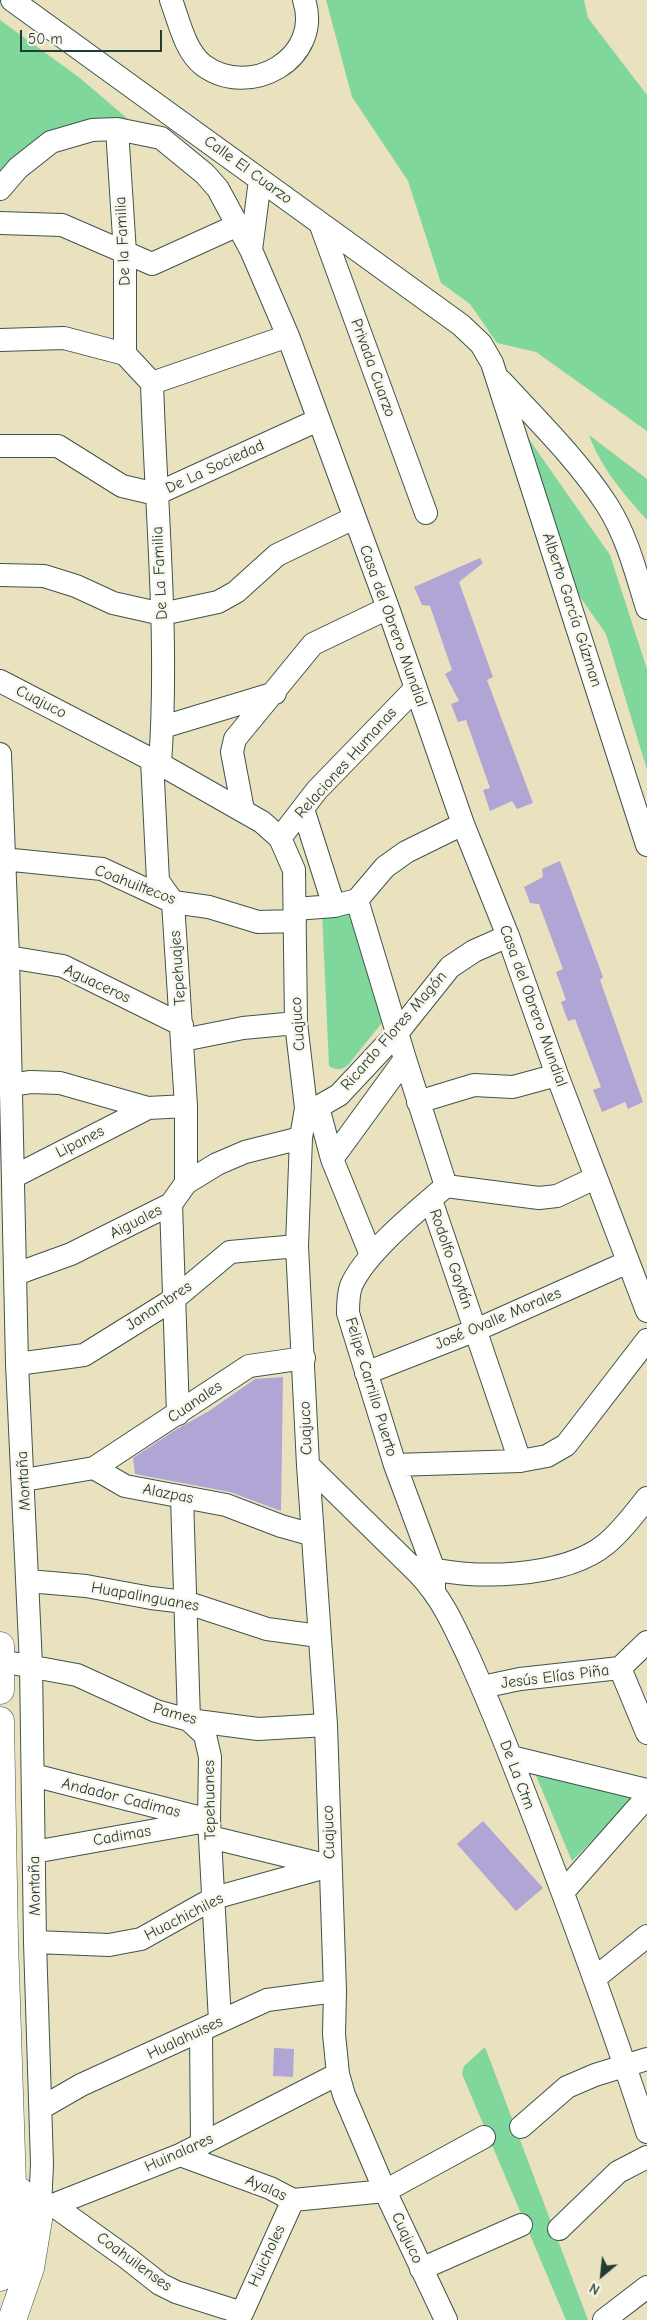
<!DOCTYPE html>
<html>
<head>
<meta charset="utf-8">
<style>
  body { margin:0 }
  #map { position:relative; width:647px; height:2320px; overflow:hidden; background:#eae1bf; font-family:"Comic Neue",sans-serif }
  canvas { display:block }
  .north { position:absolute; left:577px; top:2250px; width:50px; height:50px; -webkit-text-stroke:4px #fbf7ec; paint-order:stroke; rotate:208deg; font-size:14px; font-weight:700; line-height:20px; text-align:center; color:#1f3d34 }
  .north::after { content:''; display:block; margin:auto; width:18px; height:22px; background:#1f3d34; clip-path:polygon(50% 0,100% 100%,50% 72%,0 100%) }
  .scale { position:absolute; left:20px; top:30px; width:142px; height:22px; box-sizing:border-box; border:2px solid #1f3d34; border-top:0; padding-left:6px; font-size:15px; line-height:18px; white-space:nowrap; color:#1f3d34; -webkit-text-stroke:4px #fbf7ec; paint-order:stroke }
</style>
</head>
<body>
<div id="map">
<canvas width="647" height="2320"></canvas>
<div class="north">N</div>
<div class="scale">50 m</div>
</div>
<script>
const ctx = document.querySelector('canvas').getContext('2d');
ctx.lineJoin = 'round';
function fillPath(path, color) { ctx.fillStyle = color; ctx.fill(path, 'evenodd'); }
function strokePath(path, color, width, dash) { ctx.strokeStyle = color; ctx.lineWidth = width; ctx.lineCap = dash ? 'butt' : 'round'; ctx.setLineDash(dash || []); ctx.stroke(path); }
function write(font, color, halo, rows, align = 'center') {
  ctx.font = font + ' "Comic Neue",sans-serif'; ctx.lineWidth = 5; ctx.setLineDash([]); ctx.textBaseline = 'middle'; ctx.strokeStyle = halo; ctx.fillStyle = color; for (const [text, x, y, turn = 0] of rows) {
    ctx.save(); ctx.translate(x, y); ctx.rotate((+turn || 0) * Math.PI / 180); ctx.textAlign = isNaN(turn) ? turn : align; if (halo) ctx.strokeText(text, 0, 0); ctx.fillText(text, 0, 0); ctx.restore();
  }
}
const green = new Path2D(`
  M 326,0 L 584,0 L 588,18 L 647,95 L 647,431 L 536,352 L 497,343 L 470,304 L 441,283 L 408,181 L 352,97 Z
  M 0,20 L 80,78 L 129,120 L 0,173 Z
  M 526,435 L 610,555 L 647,669 L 647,770 L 606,634 L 578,594 Z
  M 589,435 L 647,479 L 647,520 C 624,494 601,468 589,435 Z
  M 322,912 L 355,912 L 389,1014 L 348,1065 C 341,1070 337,1071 329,1066 Z
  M 534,1771 L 632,1787 L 631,1801 L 572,1861 Z
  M 485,2047 L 588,2320 L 566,2320 L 462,2074 L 464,2066 Z`);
const building = new Path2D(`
  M 480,558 L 483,563 L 459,582 L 493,677 L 487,680 L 533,803 L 517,809 L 512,801 L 490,811 L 483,790 L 490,788 L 466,720 L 458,722 L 451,704 L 459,701 L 445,674 L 452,670 L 430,606 L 422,605 L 414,587 Z
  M 560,861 L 603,977 L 600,980 L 643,1102 L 628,1109 L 625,1102 L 602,1112 L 593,1090 L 601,1087 L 575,1019 L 568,1021 L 561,1002 L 566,1000 L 556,972 L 563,969 L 539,904 L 530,903 L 524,887 L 543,877 L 542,869 Z
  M 283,1377 L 281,1511 L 230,1492 L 135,1474 L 133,1458 L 177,1429 L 209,1411 L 255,1379 Z
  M 483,1821 L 543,1888 L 516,1911 L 457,1844 Z
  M 274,2048 L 294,2049 L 293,2077 L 273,2076 Z`);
const street = new Path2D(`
  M 12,0 L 461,325 L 481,344 L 492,363 L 647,845
  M 171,0 C 179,21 185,51 203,65 C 250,100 323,58 304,0
  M 117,129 L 125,253 L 125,354
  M 0,189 L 18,168 L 51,142 L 92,130 L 117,129 L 161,138 L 205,174 L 218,189 L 251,250 L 288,336 L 388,608 L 463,824 L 508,936 L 557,1075 L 647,1311
  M 0,223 L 62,225 L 152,264 L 238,225
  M 320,223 L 426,513
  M 251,250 L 260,180
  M 0,340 L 64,338 L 125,354 L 152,383 L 288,336
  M 501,381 C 537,420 578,460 607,505 C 627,536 636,573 647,608
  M 152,383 C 156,510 169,637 160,764
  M 0,446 L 58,446 L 122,486 L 156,494 L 318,420
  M 0,575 L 44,576 L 76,586 L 113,603 L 162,614 L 218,602 L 236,592 L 277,555 L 354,518
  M 0,681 L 160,764 L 262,822 L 280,838 L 294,870 L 296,1023 L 306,1108 L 301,1138 L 297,1246 L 308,1465 L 326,1725 L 335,1991 L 334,2034 L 338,2074 L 344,2095 L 385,2191 L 446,2320
  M 163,727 L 275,693
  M 0,754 L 8,957 L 17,1364 L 31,1665 L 35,1942 L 42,2164 L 40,2208
  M 152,760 L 158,881 L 173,902 L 186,1106 L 186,1183
  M 303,809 L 334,906
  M 243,810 L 232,752 L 235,739 L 313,644 L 388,608
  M 280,838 L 317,790 L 415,689
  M 3,859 L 102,869 L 173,902 L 209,907 L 258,922 L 295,921
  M 357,900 L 405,1059 L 446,1186
  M 295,909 L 334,906 L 357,900 L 385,867 L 406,852 L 463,824
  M 8,957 L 63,966 L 182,1025
  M 183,1040 L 243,1028 L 296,1023
  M 10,1085 L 31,1082 L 60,1083 L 148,1108 L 186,1106
  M 418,1102 L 474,1085 L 513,1087 L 557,1075
  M 318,1107 L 332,1159 L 371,1255
  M 306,1108 L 318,1107 L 339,1095 L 398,1032 L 450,967 L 474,951 L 508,936
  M 332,1159 L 405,1059
  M 13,1177 L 148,1108
  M 431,1200 L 520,1461
  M 171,1204 L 178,1414
  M 16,1274 L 71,1254 L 171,1204 L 186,1183 L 217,1164 L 245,1152 L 301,1138
  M 17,1364 L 84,1355 L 174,1299 L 230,1252 L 297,1246
  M 366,1373 L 476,1330 L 628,1262
  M 308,1465 L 418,1573 C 443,1599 455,1628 470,1660 C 487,1698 503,1737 518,1776 C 564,1894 608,2012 647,2132
  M 395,1465 L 520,1461 L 547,1456 L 566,1445 L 647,1340
  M 94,1468 L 249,1366 L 304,1358
  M 24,1480 L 94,1468 L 125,1486 L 226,1505 L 281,1526 L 313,1535
  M 182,1497 L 189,1720 L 205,1735 L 210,1757 L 209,1820 L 220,2021
  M 421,1566 C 470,1581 565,1578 606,1544 C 622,1531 634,1514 647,1498
  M 28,1581 L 86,1586 L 151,1598 L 185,1602 L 267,1629 L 319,1636
  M 434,1590 L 434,1570 L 395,1465 L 348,1313 C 348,1304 348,1295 351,1286 C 365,1253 418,1210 446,1186 L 539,1198 L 557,1196 L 595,1178
  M 1,1661 L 77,1675 L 156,1711 L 189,1720 L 258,1729 L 326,1725
  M 620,1668 L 647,1733
  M 482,1687 L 520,1679 L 620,1668 L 647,1642
  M 511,1757 L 647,1790
  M 33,1775 L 209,1820
  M 210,1837 L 329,1866
  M 34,1852 L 201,1822
  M 563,1892 L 647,1797
  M 35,1942 L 109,1945 L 141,1939 L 214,1898 L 330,1866
  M 595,1978 L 647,1936
  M 201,2032 L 202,2144
  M 41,2108 L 81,2085 L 267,2000 L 335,1991
  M 521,2127 L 567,2087 L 595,2075 L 647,2059
  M 180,2155 L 270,2188 L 293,2200 L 385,2191 L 484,2137
  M 53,2205 L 127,2258 L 160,2284 L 176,2292 L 242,2313
  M 27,2211 L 53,2205 L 180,2155 L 338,2074
  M 559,2229 L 618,2172 L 647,2157
  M 421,2269 L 521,2225
  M 242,2313 L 293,2200
  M 604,2320 L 647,2287`);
const secondary = new Path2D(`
  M 0,1646 L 0,1690
  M 0,1721 L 4,1941 L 13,2215 L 7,2260 L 0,2277
  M 12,2186 L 40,2208 L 30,2268 L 12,2320`);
const streetNames = [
  ["Calle El Cuarzo",248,170,36],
  ["De la Familia",123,241,-93],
  ["Privada Cuarzo",373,368,70],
  ["De La Sociedad",215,467,-25],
  ["De La Familia",160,573,-93],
  ["Alberto García Gúzman",572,610,72],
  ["Casa del Obrero Mundial",393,626,70],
  ["Cuajuco",41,702,27],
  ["Relaciones Humanas",346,763,-48],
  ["Coahuiltecos",135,885,21],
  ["Tepehuajes",178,968,-94],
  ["Aguaceros",97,984,25],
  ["Casa del Obrero Mundial",533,1006,70],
  ["Cuajuco",298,1024,-94],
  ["Ricardo Flores Magón",394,1031,-49],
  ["Lipanes",80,1142,-27],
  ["Aiguales",136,1222,-27],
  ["Rodolfo Gaytán",451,1259,71],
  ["Janambres",159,1306,-34],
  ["José Ovalle Morales",498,1319,-23],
  ["Felipe Carrillo Puerto",371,1387,73],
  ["Cuanales",195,1402,-34],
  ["Cuajuco",306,1428,-92],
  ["Montaña",24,1481,-93],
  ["Alazpas",168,1494,11],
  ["Huapalinguanes",145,1597,10],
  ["Jesús Elías Piña",555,1677,-7],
  ["Pames",175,1714,15],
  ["De La Ctm",517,1775,69],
  ["Andador Cadimas",121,1798,14],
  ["Tepehuanes",210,1800,-91],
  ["Cuajuco",329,1832,-92],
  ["Cadimas",122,1836,-10],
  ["Montaña",35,1886,-91],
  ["Huachichiles",184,1917,-27],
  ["Hualahuises",185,2038,-25],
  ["Huinalares",179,2153,-24],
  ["Ayalas",266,2188,24],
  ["Cuajuco",407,2238,65],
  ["Huicholes",267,2256,-65],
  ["Coahuilenses",134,2262,36]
];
fillPath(green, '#80d79b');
fillPath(building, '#b0a5d4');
strokePath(street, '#3d5649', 24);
strokePath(secondary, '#3d5649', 29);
strokePath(street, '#fff', 22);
strokePath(secondary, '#fff', 28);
write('16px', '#1f3d34', '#fbf7ec', streetNames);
</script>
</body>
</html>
